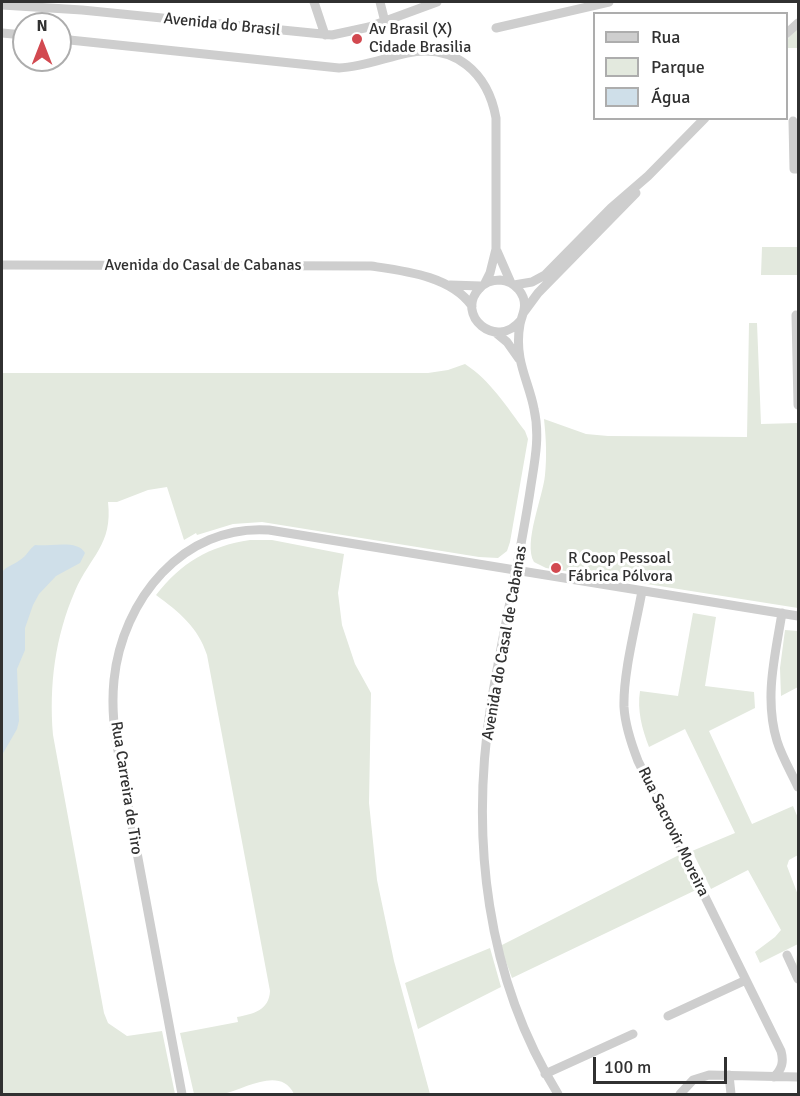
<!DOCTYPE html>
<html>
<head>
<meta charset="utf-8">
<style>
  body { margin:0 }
  #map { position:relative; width:800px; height:1096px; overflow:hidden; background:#fff; font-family:Signika,sans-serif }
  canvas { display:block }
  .frame { position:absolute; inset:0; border:3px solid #313131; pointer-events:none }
  .legend { position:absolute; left:593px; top:12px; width:195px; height:108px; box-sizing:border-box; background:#fff; border:2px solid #adadad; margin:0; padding:8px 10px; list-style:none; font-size:18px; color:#313131 }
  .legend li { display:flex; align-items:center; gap:12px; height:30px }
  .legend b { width:30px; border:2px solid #adadad }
  .north { position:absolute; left:12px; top:12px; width:60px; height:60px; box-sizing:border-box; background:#fff; border:2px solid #adadad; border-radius:50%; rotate:0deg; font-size:16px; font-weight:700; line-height:24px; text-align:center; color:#313131 }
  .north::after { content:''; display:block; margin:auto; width:21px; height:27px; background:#d24950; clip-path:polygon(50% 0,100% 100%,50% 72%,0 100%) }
  .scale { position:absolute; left:593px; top:1057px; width:134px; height:27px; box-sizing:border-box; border:3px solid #313131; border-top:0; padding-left:8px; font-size:18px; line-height:21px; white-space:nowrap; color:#313131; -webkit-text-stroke:4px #fff; paint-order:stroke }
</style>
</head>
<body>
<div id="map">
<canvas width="800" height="1096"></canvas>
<div class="frame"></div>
<ul class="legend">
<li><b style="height:8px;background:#cecece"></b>Rua</li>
<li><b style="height:16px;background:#e3e9de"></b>Parque</li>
<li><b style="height:16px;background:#cfdfe9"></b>Água</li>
</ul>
<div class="north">N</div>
<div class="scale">100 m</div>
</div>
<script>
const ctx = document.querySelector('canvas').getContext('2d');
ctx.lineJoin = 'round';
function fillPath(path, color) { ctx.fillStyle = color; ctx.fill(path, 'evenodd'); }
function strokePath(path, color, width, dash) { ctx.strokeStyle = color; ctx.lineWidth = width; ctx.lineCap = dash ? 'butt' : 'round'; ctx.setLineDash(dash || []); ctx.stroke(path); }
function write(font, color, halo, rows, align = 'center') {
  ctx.font = font + ' Signika,sans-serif'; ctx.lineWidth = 6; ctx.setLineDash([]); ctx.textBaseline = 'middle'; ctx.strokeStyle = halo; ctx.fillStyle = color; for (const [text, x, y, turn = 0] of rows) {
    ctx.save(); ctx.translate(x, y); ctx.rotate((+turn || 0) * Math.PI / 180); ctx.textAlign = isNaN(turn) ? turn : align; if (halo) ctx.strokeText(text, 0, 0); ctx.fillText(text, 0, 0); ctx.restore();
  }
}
const green = new Path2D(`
  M 798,27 L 798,48 L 787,48 L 786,41 Z
  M 762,247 L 798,247 L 798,275 L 761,275 Z
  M 749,323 L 757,323 L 761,424 L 798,423 L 798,608 L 546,568 L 534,562 C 523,543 543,497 545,475 C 547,456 546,438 544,419 L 586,434 L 608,436 L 747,437 Z
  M 465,364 C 490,380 507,407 525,431 L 528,439 L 510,542 L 507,551 L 498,558 L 479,557 L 262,522 L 233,524 L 197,535 L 196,533 L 184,540 L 167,487 L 148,490 L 117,502 L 108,502 C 113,545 90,556 75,591 C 55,637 49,685 53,735 L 104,1013 L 108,1023 L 127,1036 L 162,1031 L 175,1094 L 2,1094 L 2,373 L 428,373 L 448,370 Z
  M 250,540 L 272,540 L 344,554 L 338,593 L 342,625 L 355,664 L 371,693 L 369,803 L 377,880 L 394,961 L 430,1094 L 294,1094 C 280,1066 246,1089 223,1094 C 214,1096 203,1095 194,1094 L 180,1033 L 238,1022 L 237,1017 C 254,1014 269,1010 270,991 L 207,655 C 198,627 179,612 156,595 C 181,563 209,546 250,540 Z
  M 693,613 L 716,617 L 705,686 L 754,692 L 755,708 L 709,731 L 752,824 L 793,806 L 798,818 L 798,855 L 789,860 L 787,866 L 798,895 L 798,971 L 796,965 L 798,944 L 760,963 L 755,952 L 775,937 L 781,930 L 748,870 L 711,889 L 692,851 L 735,833 L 685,729 L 649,747 C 642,729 637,710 640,691 L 678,696 Z
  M 785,630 L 798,631 L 798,687 L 781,696 L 780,668 Z
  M 679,855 L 698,889 L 512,978 L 500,946 Z
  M 490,948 L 501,987 L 418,1029 L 405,983 Z`);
const water = new Path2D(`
  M 35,545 C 50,547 78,539 85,553 L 80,563 L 56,576 L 39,594 L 33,605 L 25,628 L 25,650 L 17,669 L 19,721 L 17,729 L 2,755 L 2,572 C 7,566 13,565 20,560 C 27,556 29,549 35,545 Z`);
const minor = new Path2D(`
  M 314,2 L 325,35
  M 380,2 L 385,22
  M 2,5 L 82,10 L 332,35 L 369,27 L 437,2
  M 496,28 L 609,2
  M 2,33 L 24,35
  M 786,34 L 798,23
  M 60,39 L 339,68 C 363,67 384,58 407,53 C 455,43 488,73 496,118 L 496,249 L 490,273 L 485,283
  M 793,121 L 794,169 L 798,169
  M 497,251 L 511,283
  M 2,265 L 371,266 C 405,271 451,276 472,306
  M 450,285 L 481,286
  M 514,285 L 532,282 L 545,275 L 611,208 L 648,176 L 705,118
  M 524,312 L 538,293 L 636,193
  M 796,315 L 798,405
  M 521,320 C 496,351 455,315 479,289 C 484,283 492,280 500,280 C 515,281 527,295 524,310 C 523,315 521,319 520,324 C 518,335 518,347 520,358 C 523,375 531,392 534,409 C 540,435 535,460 531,485 C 520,559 503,631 491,704 C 470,838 486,978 558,1094
  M 495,332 L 507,342 L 519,359
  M 642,591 C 636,625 623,673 624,707 C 625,725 631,743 638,761 L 781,1051 C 784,1062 782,1069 774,1077
  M 782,613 C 775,656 764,698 777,741 C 782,757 791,772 798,787
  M 787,955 L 798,979
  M 668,1016 L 746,980
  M 545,1074 L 633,1034
  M 729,1075 L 731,1094
  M 182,1094 L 116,740 C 113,720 112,700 114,680 C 122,600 183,524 269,530 L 798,616
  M 680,1094 L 693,1080 L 709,1075 L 798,1077`);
const markers = [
  [357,39,6,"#d24950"],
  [556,568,6,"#d24950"]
];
const streetNames = [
  ["Avenida do Brasil",222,25,6],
  ["Avenida do Casal de Cabanas",203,266],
  ["Avenida do Casal de Cabanas",505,643,-80],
  ["Rua Carreira de Tiro",126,788,81],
  ["Rua Sacrovir Moreira",673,832,64]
];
const poiNames = [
  ["Av Brasil (X)",369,30],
  ["Cidade Brasilia",369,48],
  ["R Coop Pessoal",568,559],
  ["Fábrica Pólvora",568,577]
];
fillPath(green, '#e3e9de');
fillPath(water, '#cfdfe9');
strokePath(minor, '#cecece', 9);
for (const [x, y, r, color] of markers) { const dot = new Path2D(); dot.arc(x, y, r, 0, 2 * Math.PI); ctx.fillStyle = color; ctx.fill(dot); strokePath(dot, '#fff', 2); }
write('16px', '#313131', '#fff', streetNames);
write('16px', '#313131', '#fff', poiNames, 'left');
</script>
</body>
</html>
